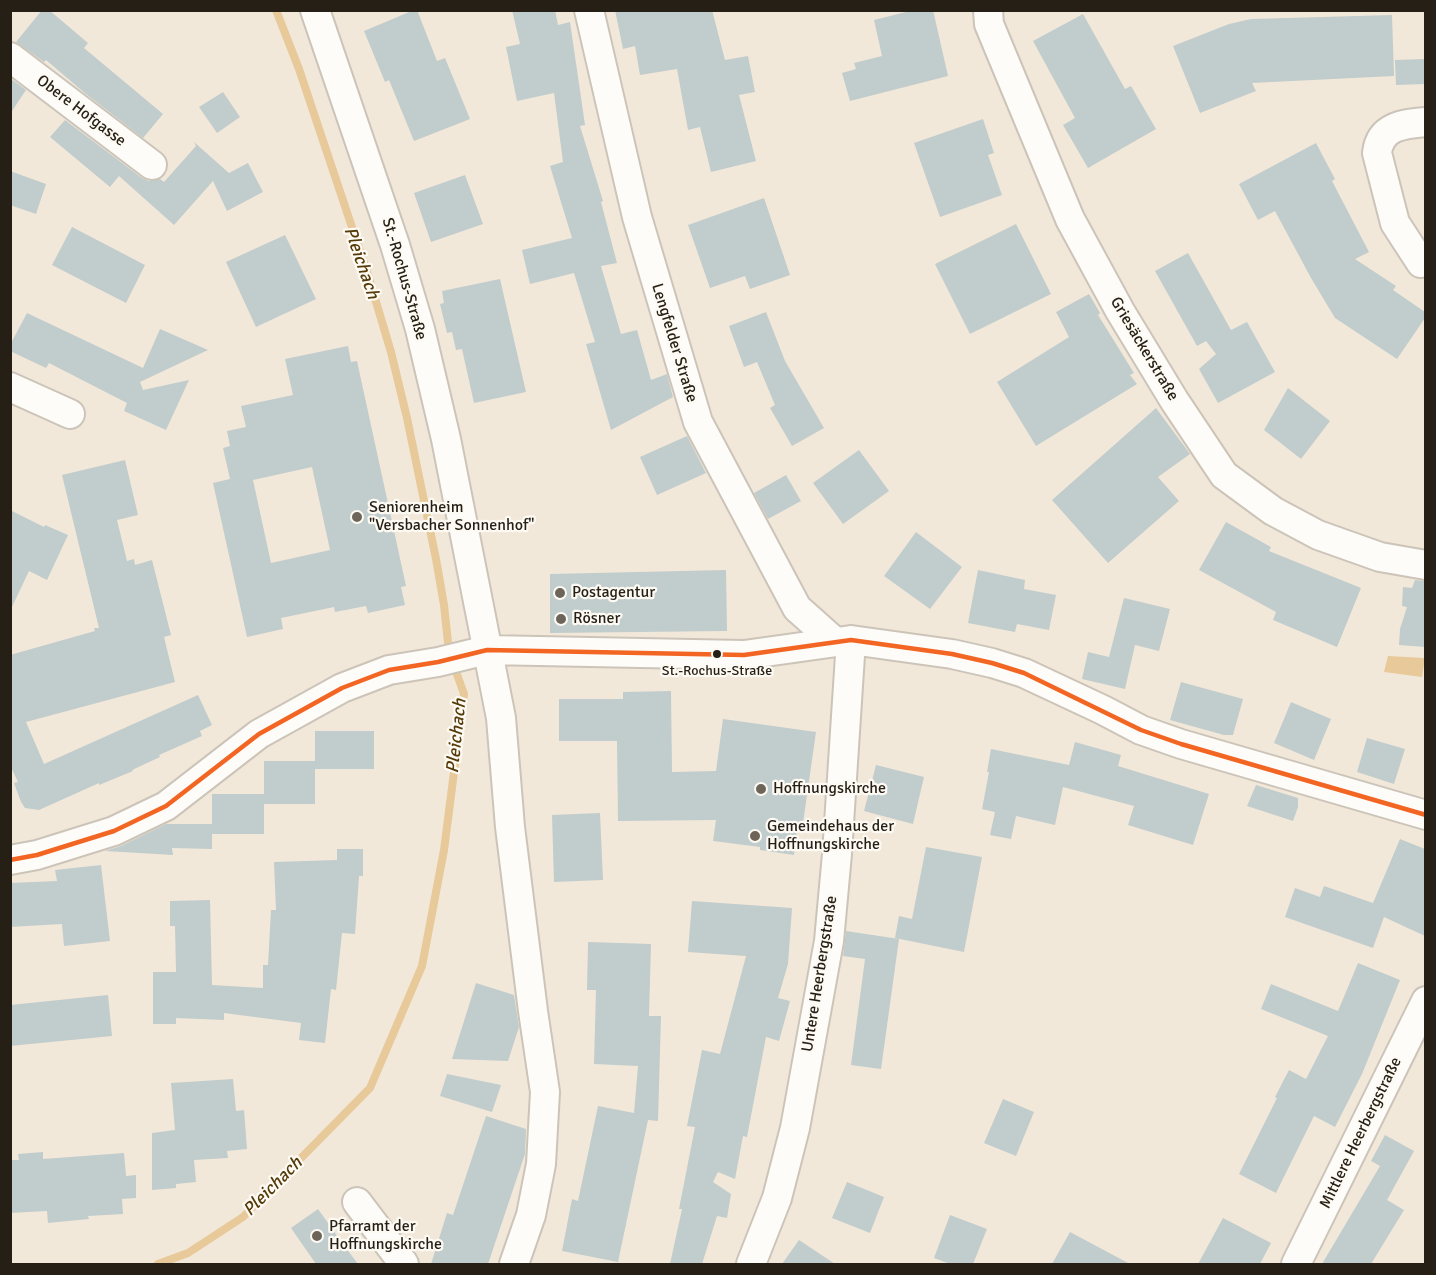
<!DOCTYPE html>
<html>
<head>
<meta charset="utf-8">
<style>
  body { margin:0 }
  #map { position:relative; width:1436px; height:1275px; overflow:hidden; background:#f2e8da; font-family:Signika,sans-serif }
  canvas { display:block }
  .frame { position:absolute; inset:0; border:12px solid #251f15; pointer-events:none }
</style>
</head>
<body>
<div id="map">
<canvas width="1436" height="1275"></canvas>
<div class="frame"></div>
</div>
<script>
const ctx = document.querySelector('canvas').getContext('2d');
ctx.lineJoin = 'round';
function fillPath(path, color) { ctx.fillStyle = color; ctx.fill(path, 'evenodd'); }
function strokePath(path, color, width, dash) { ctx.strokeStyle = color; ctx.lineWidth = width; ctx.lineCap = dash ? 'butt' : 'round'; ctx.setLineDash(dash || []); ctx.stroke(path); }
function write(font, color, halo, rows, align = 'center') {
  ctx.font = font + ' Signika,sans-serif'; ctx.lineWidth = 4.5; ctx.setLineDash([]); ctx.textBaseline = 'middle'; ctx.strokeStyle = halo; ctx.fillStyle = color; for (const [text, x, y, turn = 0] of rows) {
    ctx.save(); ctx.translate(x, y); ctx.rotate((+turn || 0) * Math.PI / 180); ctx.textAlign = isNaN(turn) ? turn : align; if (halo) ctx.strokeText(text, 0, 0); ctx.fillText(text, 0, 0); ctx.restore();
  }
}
const water = new Path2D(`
  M 1388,656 L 1425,658 L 1422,677 L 1384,672 Z`);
const stream = new Path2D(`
  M 158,1264 L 188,1253 L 243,1217 L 370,1088 L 422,966 L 444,850 L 464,694 L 449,652 L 444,605 L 436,559 L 407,418 L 391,352 L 368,275 L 299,69 L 276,10`);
const building = new Path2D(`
  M 42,10 L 49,10 L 88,43 L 84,48 L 163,114 L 143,138 L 86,94 L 46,60 L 44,62 L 16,42 Z
  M 414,10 L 417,10 L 437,61 L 445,58 L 470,119 L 414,141 L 389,80 L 385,82 L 364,31 Z
  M 512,10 L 555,10 L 558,25 L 570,22 L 585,125 L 580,126 L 603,201 L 601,202 L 617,263 L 601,266 L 621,334 L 637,330 L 651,380 L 667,374 L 673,397 L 611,430 L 586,344 L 595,342 L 574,273 L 530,284 L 522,250 L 572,238 L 550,166 L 563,162 L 554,93 L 517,101 L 506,47 L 520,44 Z
  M 615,10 L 712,10 L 725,60 L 748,56 L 755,92 L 739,95 L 756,161 L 711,172 L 700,127 L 688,130 L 677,69 L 640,75 L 635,46 L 623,49 Z
  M 914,10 L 933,10 L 948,76 L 850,101 L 842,73 L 856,69 L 854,63 L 882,56 L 874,20 Z
  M 1083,14 L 1125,89 L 1131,86 L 1156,129 L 1088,168 L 1063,125 L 1075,118 L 1033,41 Z
  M 1392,15 L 1394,76 L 1252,83 L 1256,91 L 1200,113 L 1173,46 L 1229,24 L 1251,19 Z
  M 1425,59 L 1425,84 L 1396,85 L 1395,60 Z
  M 10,78 L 26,90 L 10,114 Z
  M 223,92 L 240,117 L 217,133 L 199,107 Z
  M 983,119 L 994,153 L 988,155 L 1002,195 L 940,217 L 914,143 Z
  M 65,120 L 142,178 L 149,181 L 160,179 L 164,182 L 196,146 L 194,142 L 229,173 L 248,163 L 263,192 L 227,211 L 213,181 L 174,225 L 119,176 L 110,187 L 50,137 Z
  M 1316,143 L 1335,179 L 1332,181 L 1369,252 L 1355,259 L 1396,286 L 1393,290 L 1425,312 L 1425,318 L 1397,359 L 1335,318 L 1311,278 L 1275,211 L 1258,220 L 1239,184 Z
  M 10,171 L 46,184 L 36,214 L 10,205 Z
  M 465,175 L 483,224 L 431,242 L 414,193 Z
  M 764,198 L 790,275 L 750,289 L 745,276 L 710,288 L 688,225 Z
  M 1016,224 L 1051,294 L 970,334 L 935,264 Z
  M 72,227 L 145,265 L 126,303 L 52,265 Z
  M 285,235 L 316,299 L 256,327 L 226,262 Z
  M 1188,253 L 1231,330 L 1247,322 L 1275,372 L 1218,403 L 1199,369 L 1216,354 L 1206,341 L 1197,346 L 1155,271 Z
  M 500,279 L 526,392 L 474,403 L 462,349 L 456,350 L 452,332 L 447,333 L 440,304 L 444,303 L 442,291 Z
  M 1089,294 L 1100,313 L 1098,315 L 1134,373 L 1130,375 L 1137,384 L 1036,446 L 997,382 L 1069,337 L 1056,312 Z
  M 766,312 L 785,361 L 824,428 L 792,446 L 770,408 L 775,405 L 757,362 L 744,367 L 729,326 Z
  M 27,313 L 143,368 L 160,329 L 208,350 L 140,382 L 143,390 L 189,380 L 166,430 L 124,411 L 127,403 L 49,363 L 46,368 L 10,351 L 10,345 Z
  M 348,346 L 351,362 L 357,361 L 406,586 L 401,587 L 405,605 L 368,613 L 366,606 L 335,612 L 334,607 L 281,618 L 283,629 L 247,637 L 213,483 L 230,479 L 223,448 L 230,446 L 227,431 L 246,427 L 241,406 L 293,395 L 285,359 ZM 312,467 L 330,550 L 271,563 L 253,480 Z
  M 1288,388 L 1330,421 L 1301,459 L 1264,430 Z
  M 1156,408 L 1190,454 L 1158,477 L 1179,501 L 1108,563 L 1052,500 Z
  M 687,436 L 706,473 L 657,495 L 640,457 Z
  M 859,450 L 889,491 L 843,524 L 813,483 Z
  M 125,460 L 138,515 L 117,520 L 127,561 L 134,559 L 135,565 L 152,560 L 171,635 L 164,637 L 175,682 L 26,722 L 44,764 L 198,695 L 212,725 L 200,731 L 202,736 L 159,755 L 160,757 L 132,770 L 133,771 L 99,785 L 99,783 L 39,810 L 25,808 L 21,802 L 14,783 L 18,782 L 10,765 L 10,655 L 95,631 L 94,628 L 99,628 L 62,475 Z
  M 786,475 L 801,501 L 768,519 L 754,493 Z
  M 10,510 L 44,527 L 45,525 L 68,535 L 47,580 L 29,571 L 10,611 Z
  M 1226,522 L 1271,547 L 1269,551 L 1361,588 L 1337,647 L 1273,620 L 1276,612 L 1199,570 Z
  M 916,532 L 962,567 L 930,609 L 884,576 Z
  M 726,570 L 727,631 L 550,633 L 550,574 Z
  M 978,570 L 1025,580 L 1024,589 L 1056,595 L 1049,630 L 1017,624 L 1015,632 L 968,623 Z
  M 1415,580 L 1425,581 L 1425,647 L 1399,645 L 1400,629 L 1407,607 L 1402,606 L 1403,587 L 1412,588 Z
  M 1124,598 L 1170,609 L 1159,651 L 1135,645 L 1125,689 L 1082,679 L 1088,652 L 1109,657 Z
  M 1181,682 L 1243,699 L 1233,735 L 1224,735 L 1170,720 Z
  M 671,691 L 672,772 L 716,771 L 723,719 L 816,732 L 803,823 L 798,822 L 794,855 L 760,850 L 760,847 L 713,841 L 716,820 L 618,821 L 617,741 L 559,741 L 559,699 L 623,699 L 623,692 Z
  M 1291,702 L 1331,719 L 1314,760 L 1274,743 Z
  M 315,731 L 374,731 L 374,769 L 315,769 L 315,804 L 264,804 L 264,761 L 315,761 Z
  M 1367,738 L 1405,749 L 1394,784 L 1357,772 Z
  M 1075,742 L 1121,755 L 1118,766 L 1209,794 L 1193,845 L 1128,825 L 1134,806 L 1063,787 L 1055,825 L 1016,816 L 1011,839 L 990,835 L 995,812 L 982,809 L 989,772 L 987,772 L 991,749 L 1069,765 Z
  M 876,765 L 924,777 L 913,824 L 864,811 Z
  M 1256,785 L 1298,798 L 1298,807 L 1293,821 L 1247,806 Z
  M 212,794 L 264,794 L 264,834 L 212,834 Z
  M 600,813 L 603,880 L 554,882 L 552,815 Z
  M 166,824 L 212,824 L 212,849 L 172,848 L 173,855 L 105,851 L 121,846 Z
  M 1400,839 L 1425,849 L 1425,936 L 1384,917 L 1373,948 L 1285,917 L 1295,888 L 1320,897 L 1324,886 L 1373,903 Z
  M 926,847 L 982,857 L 964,952 L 895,938 L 899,916 L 912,919 Z
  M 337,849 L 363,849 L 363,876 L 359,876 L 355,934 L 342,933 L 336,990 L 331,989 L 325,1043 L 299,1040 L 301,1023 L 224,1013 L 224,1020 L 176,1018 L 176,1024 L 153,1024 L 153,972 L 176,972 L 175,926 L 170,926 L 170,901 L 210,900 L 212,985 L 263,988 L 263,965 L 268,965 L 271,910 L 276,910 L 274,862 L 337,860 Z
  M 101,865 L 110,941 L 64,946 L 62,924 L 10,927 L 10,883 L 57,881 L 55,870 Z
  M 692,901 L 792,908 L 788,964 L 778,998 L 790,1001 L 779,1041 L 766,1037 L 747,1137 L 743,1136 L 735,1179 L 718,1172 L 713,1182 L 731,1194 L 727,1218 L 717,1216 L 702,1264 L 670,1264 L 682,1209 L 679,1209 L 695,1127 L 687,1126 L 702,1050 L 720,1054 L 746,956 L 688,952 Z
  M 846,931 L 899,939 L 881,1069 L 851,1065 L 865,959 L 843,956 Z
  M 588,942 L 651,944 L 649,1016 L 661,1016 L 658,1121 L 648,1120 L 618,1262 L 562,1251 L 572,1199 L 578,1201 L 598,1106 L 634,1113 L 638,1066 L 594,1064 L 596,990 L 587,990 Z
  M 1358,963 L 1400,980 L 1362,1074 L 1335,1127 L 1314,1116 L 1276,1193 L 1239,1174 L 1277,1098 L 1275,1097 L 1289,1070 L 1306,1079 L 1328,1036 L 1261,1009 L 1271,984 L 1338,1011 Z
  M 476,983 L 514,995 L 519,1027 L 508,1061 L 452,1059 Z
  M 108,995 L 112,1036 L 10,1046 L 10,1005 Z
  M 447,1074 L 501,1085 L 492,1112 L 440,1096 Z
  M 233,1079 L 236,1111 L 244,1110 L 247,1149 L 227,1151 L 228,1158 L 194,1160 L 196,1182 L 176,1184 L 176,1188 L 152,1190 L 152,1133 L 175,1130 L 171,1083 Z
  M 1003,1099 L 1034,1112 L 1016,1156 L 984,1143 Z
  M 486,1116 L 526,1129 L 525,1154 L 488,1264 L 431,1264 L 447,1213 L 453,1215 Z
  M 1385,1135 L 1414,1151 L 1387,1200 L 1404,1210 L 1371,1264 L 1322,1264 L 1380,1166 L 1371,1161 Z
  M 43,1152 L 43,1159 L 124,1153 L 126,1176 L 136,1175 L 136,1198 L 122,1199 L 123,1214 L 88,1216 L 89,1219 L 48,1223 L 47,1211 L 10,1213 L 10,1160 L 19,1160 L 18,1154 Z
  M 847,1182 L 884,1197 L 870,1233 L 832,1218 Z
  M 318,1209 L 343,1244 L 358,1264 L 316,1264 L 291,1228 Z
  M 950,1215 L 987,1229 L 973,1264 L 950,1264 L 934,1258 Z
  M 1223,1218 L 1271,1243 L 1260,1264 L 1198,1264 Z
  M 1070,1232 L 1130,1264 L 1052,1264 Z
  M 799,1240 L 835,1264 L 782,1264 Z`);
const minor = new Path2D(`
  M 315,10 L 395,245 L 420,329 L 446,439 L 501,718 L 510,827 L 533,1011 L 545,1092 L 541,1164 L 531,1215 L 514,1264
  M 589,10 L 637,217 L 698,422 L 797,608 L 834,641
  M 988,10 L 989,24 L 1070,219 L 1120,311 L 1174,400 L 1224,475 L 1273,511 L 1318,535 L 1380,557 L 1426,565
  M 10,57 L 152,165
  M 1421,263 L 1395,223 L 1377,153 C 1380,126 1403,124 1426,122
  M 10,387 L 70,414
  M 10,860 L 37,855 L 114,831 L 166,806 L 259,734 L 342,688 L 389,670 L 438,662 L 487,650 L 744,655 L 851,640 L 952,654 L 992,663 L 1024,673 L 1103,710 L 1141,730 L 1181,744 L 1426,815
  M 357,1202 L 404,1264
  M 751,1264 L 777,1198 L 795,1128 L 829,941 L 837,854 L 851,640
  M 1296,1264 L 1426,1001`);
const bus1 = new Path2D(`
  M 10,860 L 37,855 L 114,831 L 166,806 L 259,734 L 342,688 L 389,670 L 438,662 L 487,650 L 744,655 L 851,640 L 952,654 L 992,663 L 1024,673 L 1141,730 L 1181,744 L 1426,815`);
const markers = [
  [357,517,6,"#6d655a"],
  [560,593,6,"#6d655a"],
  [561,619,6,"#6d655a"],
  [717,654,5,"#251f15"],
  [761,789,6,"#6d655a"],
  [755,836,6,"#6d655a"],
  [317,1236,6,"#6d655a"]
];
const busNames = [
  ["St.-Rochus-Straße",717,671]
];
const streetNames = [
  ["Obere Hofgasse",81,111,37],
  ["St.-Rochus-Straße",404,279,74],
  ["Lengfelder Straße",674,343,73],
  ["Griesäckerstraße",1144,349,59],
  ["Untere Heerbergstraße",820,974,-81],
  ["Mittlere Heerbergstraße",1361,1133,-64]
];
const poiNames = [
  ["Seniorenheim",369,508],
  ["\"Versbacher Sonnenhof\"",369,526],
  ["Postagentur",572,593],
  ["Rösner",573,619],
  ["Hoffnungskirche",773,789],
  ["Gemeindehaus der",767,827],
  ["Hoffnungskirche",767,845],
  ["Pfarramt der",329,1227],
  ["Hoffnungskirche",329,1245]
];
const waterNames = [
  ["Pleichach",361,263,71],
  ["Pleichach",457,736,-84],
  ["Pleichach",273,1187,-45]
];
fillPath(water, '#e7c99a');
strokePath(stream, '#e7c99a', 8);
fillPath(building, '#c1cccc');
strokePath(minor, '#ccc4b8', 32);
strokePath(minor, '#fdfcf9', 28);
strokePath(bus1, '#f26522', 4.5);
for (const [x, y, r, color] of markers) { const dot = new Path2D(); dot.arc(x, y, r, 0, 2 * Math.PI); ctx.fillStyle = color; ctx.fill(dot); strokePath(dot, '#fdfaf4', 2); }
write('14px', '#251f15', '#fdfaf4', busNames);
write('16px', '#251f15', '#fdfaf4', streetNames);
write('16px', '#251f15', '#fdfaf4', poiNames, 'left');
write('italic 18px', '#543b08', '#fdfaf4', waterNames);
</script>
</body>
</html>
